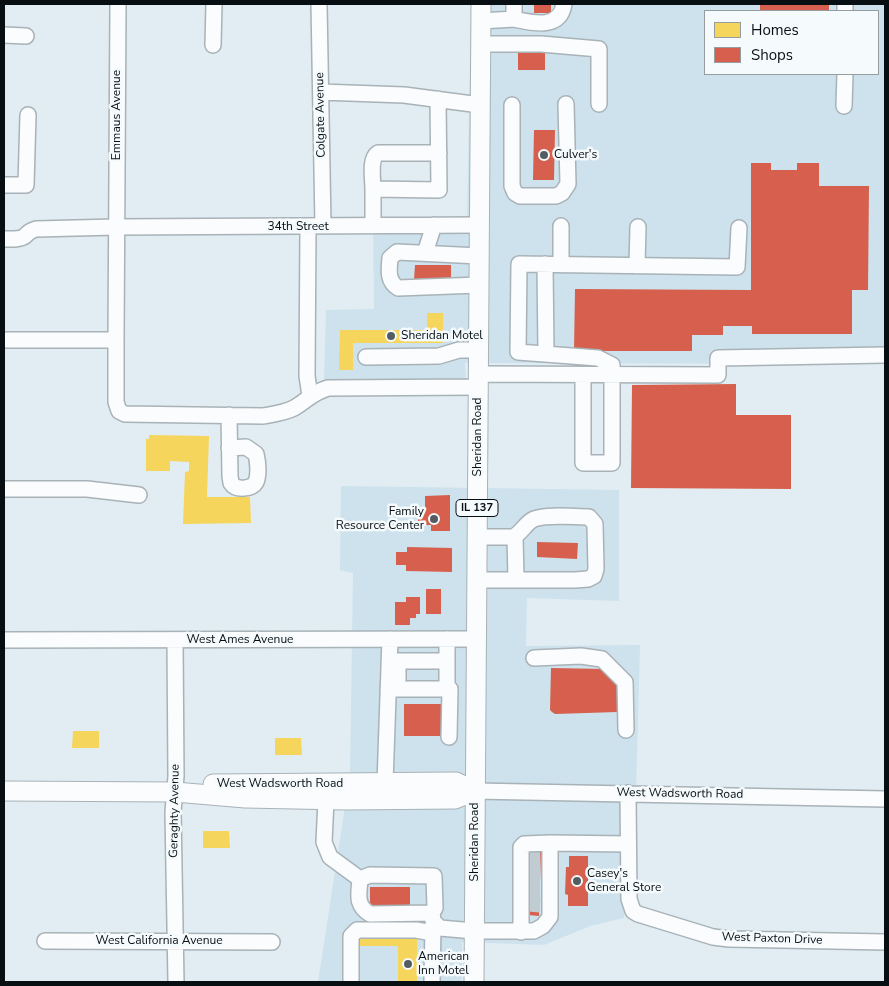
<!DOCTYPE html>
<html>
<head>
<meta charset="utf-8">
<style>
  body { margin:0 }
  #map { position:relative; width:889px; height:986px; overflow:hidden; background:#e1edf3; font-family:"Nunito Sans",sans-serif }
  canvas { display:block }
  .frame { position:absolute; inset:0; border:5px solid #070f13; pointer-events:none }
  .legend { position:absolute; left:704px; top:10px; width:175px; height:65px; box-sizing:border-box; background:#f5fafc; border:1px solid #969c9f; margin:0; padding:6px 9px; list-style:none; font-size:15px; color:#070f13 }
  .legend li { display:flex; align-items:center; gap:10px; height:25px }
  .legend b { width:25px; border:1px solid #969c9f }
</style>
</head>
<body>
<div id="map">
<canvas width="889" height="986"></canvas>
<div class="frame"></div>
<ul class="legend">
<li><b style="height:14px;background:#f6d55c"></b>Homes</li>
<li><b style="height:14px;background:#d6604d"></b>Shops</li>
</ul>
</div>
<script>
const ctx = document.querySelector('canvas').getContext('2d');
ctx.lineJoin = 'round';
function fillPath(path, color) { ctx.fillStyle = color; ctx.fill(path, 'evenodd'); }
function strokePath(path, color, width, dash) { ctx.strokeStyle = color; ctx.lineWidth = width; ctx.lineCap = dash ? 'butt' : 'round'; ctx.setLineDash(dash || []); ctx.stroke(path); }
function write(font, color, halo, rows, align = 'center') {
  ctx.font = font + ' "Nunito Sans",sans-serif'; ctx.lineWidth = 5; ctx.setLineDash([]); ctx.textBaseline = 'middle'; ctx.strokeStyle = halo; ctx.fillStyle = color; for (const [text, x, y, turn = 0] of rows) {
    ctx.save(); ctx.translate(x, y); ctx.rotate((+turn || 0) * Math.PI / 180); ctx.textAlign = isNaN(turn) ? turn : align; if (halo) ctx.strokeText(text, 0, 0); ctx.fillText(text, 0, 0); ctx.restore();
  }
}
const built = new Path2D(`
  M 471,4 L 885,4 L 885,364 L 465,363 L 466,383 L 324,380 L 326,310 L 374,309 L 373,220 L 467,221 ZM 705,11 L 878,11 L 878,74 L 705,74 Z
  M 341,486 L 619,490 L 619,601 L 527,598 L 526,646 L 640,645 L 635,829 L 624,918 L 590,926 L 544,945 L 462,942 L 462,982 L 318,982 L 350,774 L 353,573 L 340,570 Z`);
const homes = new Path2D(`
  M 427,313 L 443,313 L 443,343 L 353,343 L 353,370 L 339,370 L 340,330 L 427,330 Z
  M 149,435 L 209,436 L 207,497 L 250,497 L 251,523 L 183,524 L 185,472 L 189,471 L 189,462 L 170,461 L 170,471 L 146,471 L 146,439 L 149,439 Z
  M 73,731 L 99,731 L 99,748 L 72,748 Z
  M 275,738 L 301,738 L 302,755 L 275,755 Z
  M 203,831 L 229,831 L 230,848 L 203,848 Z
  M 358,934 L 417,935 L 417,982 L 398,982 L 398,946 L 358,946 Z`);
const shops = new Path2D(`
  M 534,4 L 551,4 L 551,13 L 534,13 Z
  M 760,4 L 829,4 L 829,11 L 760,11 Z
  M 518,52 L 545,52 L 545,70 L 518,70 Z
  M 534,130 L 555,130 L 554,180 L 533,180 Z
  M 751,163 L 771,163 L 771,170 L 797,170 L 797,163 L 819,163 L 819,186 L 869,186 L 868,290 L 852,290 L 852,334 L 752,334 L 752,326 L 723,326 L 723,335 L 692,335 L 692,351 L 574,351 L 575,289 L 751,290 Z
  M 415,265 L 451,265 L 451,279 L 414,280 Z
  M 736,384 L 736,415 L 791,415 L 791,489 L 631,488 L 632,385 Z
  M 450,495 L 450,531 L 431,531 L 431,525 L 418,525 L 418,513 L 425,513 L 425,496 Z
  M 537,542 L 578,543 L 577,559 L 537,557 Z
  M 407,547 L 452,548 L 452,572 L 406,571 L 406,565 L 396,565 L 396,552 L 407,552 Z
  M 426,589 L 441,589 L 441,614 L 426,614 Z
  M 406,597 L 420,597 L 420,614 L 416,614 L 416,618 L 410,618 L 410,625 L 395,625 L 395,602 L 406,602 Z
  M 551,668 L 606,669 L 618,681 L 617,712 L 555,714 L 552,712 L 550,710 Z
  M 404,704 L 441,704 L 441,736 L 404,736 Z
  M 530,847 L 541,847 L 539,916 L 528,915 Z
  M 569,856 L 588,856 L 588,906 L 568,906 L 568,895 L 565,894 L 566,867 L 569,867 Z
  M 370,887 L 410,887 L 410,906 L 370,905 Z`);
const minorTunnel = new Path2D(`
  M 530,856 L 540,856
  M 530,868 L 540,868
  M 529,880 L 540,880
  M 529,893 L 540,893
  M 529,904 L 540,905`);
const minor = new Path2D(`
  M 319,4 L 323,226
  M 845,11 L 845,4
  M 514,19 C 533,23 560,30 564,4
  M 481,21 L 514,19 L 514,4
  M 4,35 L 26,36
  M 480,44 L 541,44 L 599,49 L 599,104
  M 213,45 L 214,4
  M 321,92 L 404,95 L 480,105
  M 438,99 L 439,190 L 373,189 C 373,179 369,159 378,153 L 439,153
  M 512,105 L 512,186 L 515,193 L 520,196 L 556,196 L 562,193 L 568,184 L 566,104
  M 844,106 L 845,74
  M 4,185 L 26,185 L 28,115
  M 373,189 L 373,226
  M 308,226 L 307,376 L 310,396
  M 4,239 C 10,239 20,240 25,236 C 29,232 30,231 36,229 L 116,227 L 479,225
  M 425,253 L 434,225
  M 545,264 L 546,354
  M 561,265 L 561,226
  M 637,266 L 638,227
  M 479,285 L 398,288 C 387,281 389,270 390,258 L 397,252 L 479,256
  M 4,340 L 116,340 L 118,4
  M 116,340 L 116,402 L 119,411 L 125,414 L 263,416 C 274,414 284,413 294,408 C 308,400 311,393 328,388 L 478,387
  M 366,357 L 439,356 L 459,350 L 478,350
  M 478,374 L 718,375 L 718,358 L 885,355
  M 583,375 L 583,463 L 612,463 L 612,365 L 598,358 L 518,352 L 519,264 L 737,267 L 739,228
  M 229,415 L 230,476 C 230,477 231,482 231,483 C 236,491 252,489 256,482 C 259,475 258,462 256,454 L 246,447 L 229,448
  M 4,489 L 87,489 L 139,495
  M 515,536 L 516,579
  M 477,580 L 575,580 L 588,579 L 594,576 L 596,569 L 595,524 L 589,517 C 574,517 548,514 534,519 C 525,523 522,533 513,537 L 477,537
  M 4,640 L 476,639
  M 175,640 L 176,776 L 173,812 L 176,982
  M 534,658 L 581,656 L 602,659 L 625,682 L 626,730
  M 398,680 L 398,661 L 447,661
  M 388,689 L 447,689 L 447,639
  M 449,737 L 450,689
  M 385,783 L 390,639
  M 475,791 L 885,799
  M 628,793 L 629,899 L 633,911 L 638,914 L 713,937 L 729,939 L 885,942
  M 326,800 L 324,842 L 330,857 L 360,879
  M 432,913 L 370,914 C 355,905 359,894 360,879 L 370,875 L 434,876 L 435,908 L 432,913 L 433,921 L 440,928 L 474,931 L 534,931 L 543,926 L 550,917 L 550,843 L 628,844
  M 521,932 L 521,847 L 524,844 L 550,843
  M 45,941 L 272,942
  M 351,982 L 351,936 L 357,930 L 416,930 L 433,933
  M 432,982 L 433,925`);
const major = new Path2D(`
  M 213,784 L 456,782 L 475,791
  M 4,791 L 175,792 L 245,798 L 345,800 L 455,799 L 475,791
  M 474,982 L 481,4`);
const markers = [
  [544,155,5,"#535d61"],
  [391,336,5,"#535d61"],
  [434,519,5,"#535d61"],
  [577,881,5,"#535d61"],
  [408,964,5,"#535d61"]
];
const shields = [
  [477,508,42]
];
const shieldNames = [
  ["IL 137",477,508]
];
const streetNames = [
  ["Emmaus Avenue",117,115,-90],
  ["Colgate Avenue",321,115,-91],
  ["34th Street",298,227],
  ["Sheridan Road",478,437,-90],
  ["West Ames Avenue",240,640],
  ["West Wadsworth Road",280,784],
  ["West Wadsworth Road",680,794,1],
  ["Geraghty Avenue",175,811,-89],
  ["Sheridan Road",475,842,-90],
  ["West Paxton Drive",772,939,2],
  ["West California Avenue",159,941]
];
const poiNames = [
  ["Culver's",554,155],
  ["Sheridan Motel",401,336],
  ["Family",424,512,"right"],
  ["Resource Center",424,526,"right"],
  ["Casey's",587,874],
  ["General Store",587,888],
  ["American",418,957],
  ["Inn Motel",418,971]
];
fillPath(built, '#cde2ed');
fillPath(homes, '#f6d55c');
fillPath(shops, '#d6604d');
strokePath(minorTunnel, '#c0ccd1', 15, [15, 8]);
strokePath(minor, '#a8b2b7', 18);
strokePath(major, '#a8b2b7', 21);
strokePath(minor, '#fafcfd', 15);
strokePath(major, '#fafcfd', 19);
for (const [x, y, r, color] of markers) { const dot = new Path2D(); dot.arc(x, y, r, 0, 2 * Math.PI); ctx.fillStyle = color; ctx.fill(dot); strokePath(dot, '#f5fafc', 2); }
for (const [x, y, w] of shields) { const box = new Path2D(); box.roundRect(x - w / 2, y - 8.5, w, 17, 4); ctx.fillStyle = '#f5fafc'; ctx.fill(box); strokePath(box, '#070f13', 1); }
write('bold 11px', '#070f13', null, shieldNames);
write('12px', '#070f13', '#f5fafc', streetNames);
write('12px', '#070f13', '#f5fafc', poiNames, 'left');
</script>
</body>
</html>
